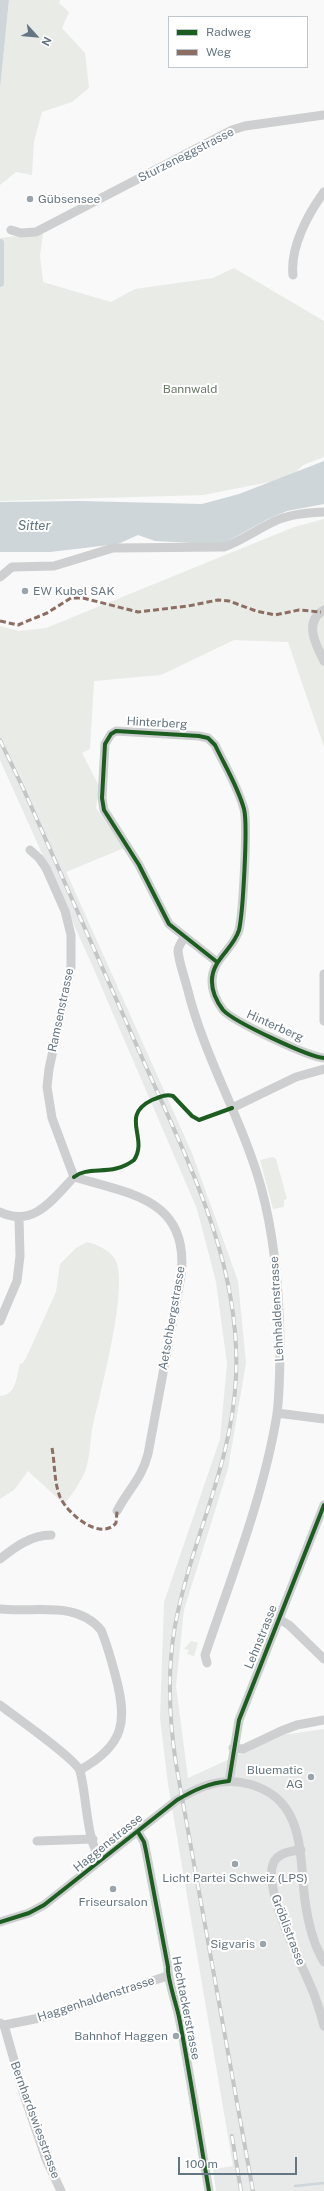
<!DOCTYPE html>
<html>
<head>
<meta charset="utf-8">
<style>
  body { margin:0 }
  #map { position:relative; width:324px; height:2191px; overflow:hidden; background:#f9f9f9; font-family:"Public Sans",sans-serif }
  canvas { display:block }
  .legend { position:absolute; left:168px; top:16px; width:140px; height:52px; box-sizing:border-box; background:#fff; border:1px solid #c1c8cd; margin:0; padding:5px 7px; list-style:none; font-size:12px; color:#657683 }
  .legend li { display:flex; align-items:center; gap:8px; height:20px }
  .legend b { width:20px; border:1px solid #c1c8cd }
  .north { position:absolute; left:16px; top:16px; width:40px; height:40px; -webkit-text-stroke:3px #fff; paint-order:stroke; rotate:117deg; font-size:11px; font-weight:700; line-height:16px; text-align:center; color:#657683 }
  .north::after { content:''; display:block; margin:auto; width:14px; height:18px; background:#657683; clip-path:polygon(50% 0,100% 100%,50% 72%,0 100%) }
  .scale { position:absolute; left:178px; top:2157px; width:119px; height:18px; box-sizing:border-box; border:2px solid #657683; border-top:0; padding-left:5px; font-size:12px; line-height:14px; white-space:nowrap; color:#657683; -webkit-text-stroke:3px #fff; paint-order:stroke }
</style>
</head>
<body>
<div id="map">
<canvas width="324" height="2191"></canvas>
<ul class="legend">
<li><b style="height:5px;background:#1b5e20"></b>Radweg</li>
<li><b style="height:5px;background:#8d6e63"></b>Weg</li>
</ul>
<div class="north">N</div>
<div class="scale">100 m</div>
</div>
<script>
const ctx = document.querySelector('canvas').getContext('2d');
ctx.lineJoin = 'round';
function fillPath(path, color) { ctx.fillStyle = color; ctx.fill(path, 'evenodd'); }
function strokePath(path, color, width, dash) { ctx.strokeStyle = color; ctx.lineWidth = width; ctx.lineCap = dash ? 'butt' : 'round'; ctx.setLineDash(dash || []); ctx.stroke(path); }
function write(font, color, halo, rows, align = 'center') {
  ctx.font = font + ' "Public Sans",sans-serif'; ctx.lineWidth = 4; ctx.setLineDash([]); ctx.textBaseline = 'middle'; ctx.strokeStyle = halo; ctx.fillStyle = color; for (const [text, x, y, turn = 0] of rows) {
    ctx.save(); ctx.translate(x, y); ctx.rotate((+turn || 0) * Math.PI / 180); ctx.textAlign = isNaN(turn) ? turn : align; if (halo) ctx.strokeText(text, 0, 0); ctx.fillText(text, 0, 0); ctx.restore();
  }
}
const built = new Path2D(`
  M 0,737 L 42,818 L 192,1153 L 238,1281 L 246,1363 L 228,1469 L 184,1610 L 176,1686 L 188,1778 L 282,1735 L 324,1729 L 324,2191 L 216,2191 L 213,2169 L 233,2166 L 168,1784 L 160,1718 L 164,1602 L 220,1439 L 227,1364 L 216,1282 L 197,1209 L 92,965 L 0,760 Z`);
const green = new Path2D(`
  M 9,0 L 60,0 L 59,3 L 69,12 L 62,28 L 85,53 L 89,88 L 72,102 L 42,112 L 34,141 L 32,175 L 16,172 L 0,185 L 0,89 Z
  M 43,233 L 40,256 L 43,282 L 111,302 L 135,289 L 213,278 L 234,268 L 324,321 L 324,457 L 303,465 L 290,478 L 203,495 L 0,501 L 0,238 Z
  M 324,519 L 324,747 L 288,642 L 234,640 L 161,675 L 94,681 L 90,749 L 82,753 L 99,786 L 96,808 L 124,848 L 66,872 L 42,818 L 0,737 L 0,626 L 19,631 L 46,628 L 294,527 Z
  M 273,1157 L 276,1159 L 287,1199 L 284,1200 L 284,1207 L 273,1209 L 260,1160 Z
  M 87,1242 C 97,1244 109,1250 115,1259 C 130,1286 99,1396 92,1430 C 90,1442 90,1456 86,1469 C 84,1476 70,1499 64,1504 L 28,1471 L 14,1490 L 0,1499 L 0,1396 C 17,1395 16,1377 20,1364 L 23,1363 L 26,1358 L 56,1292 L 60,1264 L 76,1248 Z
  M 191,1641 L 198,1643 L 194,1656 L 187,1654 L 189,1650 L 184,1649 Z`);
const water = new Path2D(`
  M 0,0 L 9,0 L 0,89 Z
  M 324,461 L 324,504 L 287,511 L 268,519 L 224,543 L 210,544 L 155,541 L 138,535 L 118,544 L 50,552 L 0,552 L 0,502 L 79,501 L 202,504 L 239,494 Z`);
const stream = new Path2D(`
  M 295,2186 L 324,2183`);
const canal = new Path2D(`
  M 0,243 L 0,283`);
const minor = new Path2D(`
  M 11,230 L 21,233 L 36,232 L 232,130 L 245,126 L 324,115
  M 293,275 C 290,247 308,214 324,192
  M 0,577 L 12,567 L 54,566 L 113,548 L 224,547 C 241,541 256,530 273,522 C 289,514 307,513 324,512
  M 324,610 C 303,622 316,645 324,661
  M 30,850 L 39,858 L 46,868 L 65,911 L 71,935 L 71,967 L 49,1069 L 47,1087 L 52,1118 L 74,1177
  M 185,937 C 182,941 178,946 178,951 C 179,962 184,976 187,987 C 204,1057 242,1119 261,1187 C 275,1238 279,1288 280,1340 C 280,1364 280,1390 277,1414 C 264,1495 231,1578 205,1655 L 207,1663
  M 217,962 L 169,924 L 139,865 L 104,810 L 102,798 L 105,744 L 111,734 L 116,731 L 199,736 L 208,738 L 215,745 C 225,766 238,787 244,809 C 248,824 243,913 239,930 C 233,950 211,960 212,982 C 212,992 217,1002 223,1010 C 234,1022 309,1057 324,1058
  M 324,974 L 324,1021
  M 232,1108 L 296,1077 L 324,1069
  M 0,1212 C 34,1228 53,1199 74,1177 C 132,1194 190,1200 181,1276 L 148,1454 C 142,1478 128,1490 117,1511
  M 0,1321 L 17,1281 L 20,1256 L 19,1218
  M 277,1413 L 324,1419
  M 0,1559 C 15,1547 31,1535 51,1535
  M 0,1609 C 34,1613 77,1600 101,1630 C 107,1644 111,1659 115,1674 C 128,1721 125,1745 80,1770
  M 279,1619 L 289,1625 L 324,1659
  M 0,1705 C 13,1715 76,1759 80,1771 C 87,1796 86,1841 101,1860
  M 233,1748 L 243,1749 L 281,1731 L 297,1725 L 324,1720
  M 229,1781 L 239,1720 L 324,1505
  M 138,1832 L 144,1842 L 146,1851 L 168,1967 C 167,1978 176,2003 179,2017 C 190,2074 199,2133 209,2191
  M 37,1841 L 93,1839
  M 301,1850 C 290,1851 277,1853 273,1864 C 263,1891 303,1966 314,1994 C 318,2005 321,2015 324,2026
  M 0,1922 L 29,1913 L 44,1905 L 177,1800 C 200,1786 221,1777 249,1784 C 306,1799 299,1855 305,1901 C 308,1922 313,1944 324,1962
  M 0,2023 L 4,2025 L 45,2017 L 167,1976
  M 4,2025 L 24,2095 L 46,2159 L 61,2191`);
const rail = new Path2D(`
  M 0,740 L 23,788 C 62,877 101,965 140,1053 C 185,1156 241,1260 236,1376 C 232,1467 191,1539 175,1626 C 167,1672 169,1718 176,1764 L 253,2191
  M 232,2136 L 241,2191`);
const quiet = new Path2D(`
  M 0,621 L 18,625 L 47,613 L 71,598 L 83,598 L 138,612 L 188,606 L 218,600 L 229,601 L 256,611 L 275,615 L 299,610 L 321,612
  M 52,1448 C 55,1464 54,1482 60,1497 C 67,1513 100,1542 116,1523 L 117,1511`);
const cycleway = new Path2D(`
  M 217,962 L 169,924 L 139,865 L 104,810 L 102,798 L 105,744 L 111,734 L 116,731 L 199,736 L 208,738 L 215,745 C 225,766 238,787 244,809 C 248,824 243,913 239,930 C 233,950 211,960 212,982 C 212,992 217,1002 223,1010 C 234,1022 309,1057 324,1058
  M 74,1177 C 89,1165 112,1177 134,1160 C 149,1138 119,1116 152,1100 C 160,1097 165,1094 173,1096 L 192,1116 L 199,1120 L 232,1108
  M 138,1832 L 144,1842 L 146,1851 L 168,1967 C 167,1978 176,2003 179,2017 C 190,2074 199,2133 209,2191
  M 0,1922 L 29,1913 L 44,1905 L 177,1800 C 194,1790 209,1783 229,1781 L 239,1720 L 324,1505`);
const markers = [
  [30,199,4,"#99a4ac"],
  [25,591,4,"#99a4ac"],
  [311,1777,4,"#99a4ac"],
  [235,1864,4,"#99a4ac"],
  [113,1889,4,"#99a4ac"],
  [263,1944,4,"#99a4ac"],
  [176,2036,4,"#99a4ac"]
];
const streetNames = [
  ["Sturzeneggstrasse",186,155,-27],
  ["Hinterberg",157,723,3],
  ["Ramsenstrasse",61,1010,-78],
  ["Hinterberg",275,1026,24],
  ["Lehnhaldenstrasse",277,1309,-93],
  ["Aetschbergstrasse",172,1318,-80],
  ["Lehnstrasse",261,1637,-68],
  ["Haggenstrasse",108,1843,-39],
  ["Gröblistrasse",288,1930,69],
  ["Haggenhaldenstrasse",96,1999,-18],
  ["Hechtackerstrasse",186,2008,79],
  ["Bernhardswiesstrasse",35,2120,70]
];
const poiNames = [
  ["Gübsensee",38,199,"left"],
  ["EW Kubel SAK",33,591,"left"],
  ["Bluematic",303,1770],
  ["AG",303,1784],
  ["Licht Partei Schweiz (LPS)",235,1878,"center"],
  ["Friseursalon",113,1902,"center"],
  ["Sigvaris",255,1944],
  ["Bahnhof Haggen",168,2036]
];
const parkNames = [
  ["Bannwald",190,389]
];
const waterNames = [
  ["Sitter",34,526]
];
fillPath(built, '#e8e9e9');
fillPath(green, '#e8ebe6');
fillPath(water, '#ced6d9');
strokePath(stream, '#ced6d9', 2.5);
strokePath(canal, '#ced6d9', 8);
strokePath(minor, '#cecfd0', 9);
strokePath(rail, '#c3c5c6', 4);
strokePath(rail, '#fff', 2.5, [8]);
strokePath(quiet, '#8d6e63', 3, [6, 3]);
strokePath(cycleway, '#1b5e20', 4);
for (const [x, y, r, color] of markers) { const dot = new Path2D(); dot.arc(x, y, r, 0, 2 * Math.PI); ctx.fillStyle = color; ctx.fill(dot); strokePath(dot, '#fff', 1.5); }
write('12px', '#657683', '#fff', streetNames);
write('12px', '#657683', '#fff', poiNames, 'right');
write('12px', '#687a64', '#fff', parkNames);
write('italic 13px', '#60757c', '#fff', waterNames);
</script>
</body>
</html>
